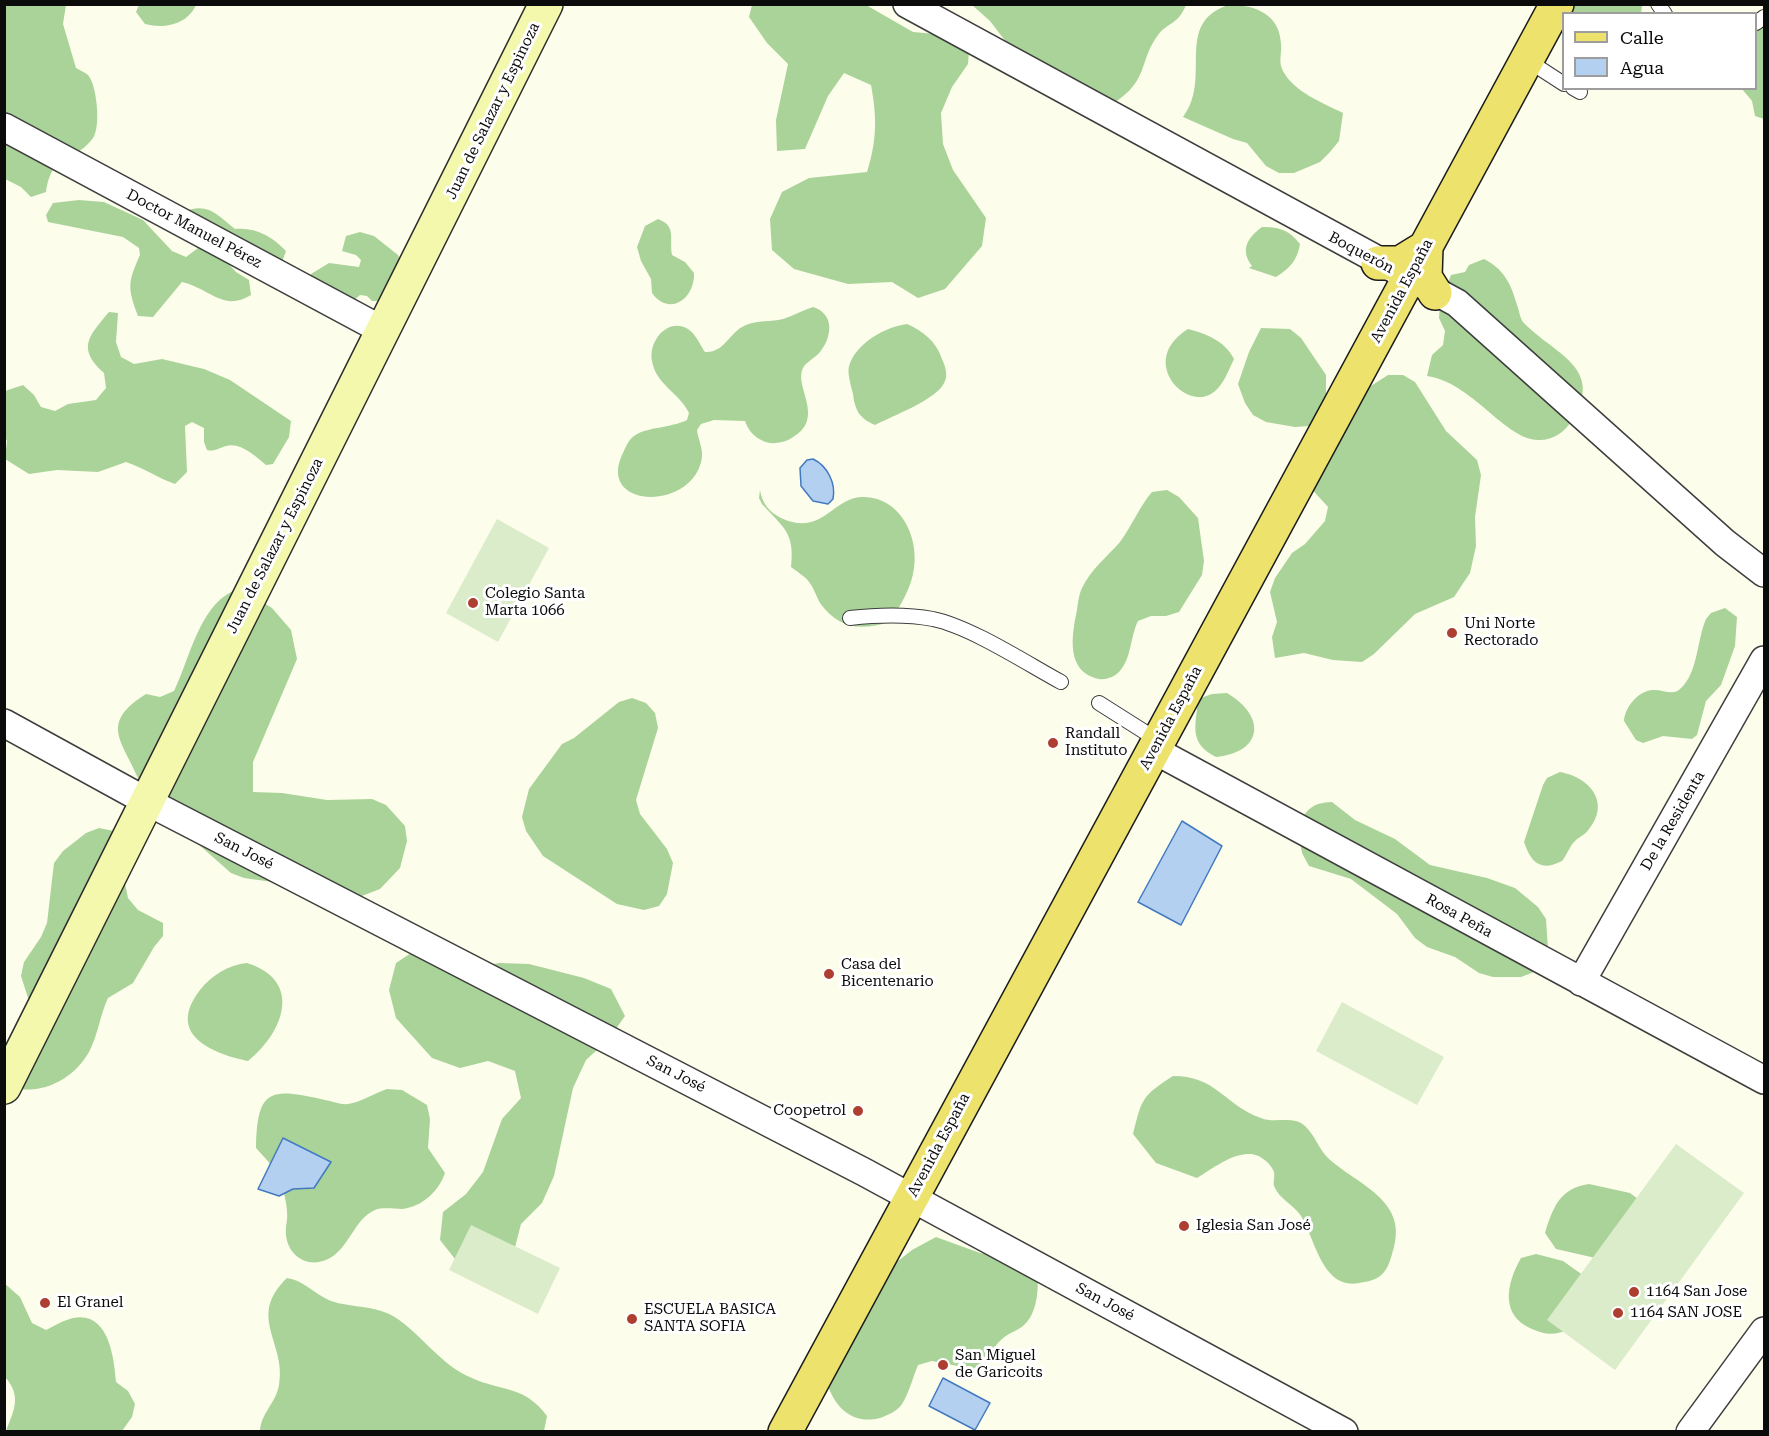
<!DOCTYPE html>
<html>
<head>
<meta charset="utf-8">
<style>
  body { margin:0 }
  #map { position:relative; width:1769px; height:1436px; overflow:hidden; background:#fdfdeb; font-family:"Roboto Serif",serif }
  canvas { display:block }
  .frame { position:absolute; inset:0; border:6px solid #0b0b0b; pointer-events:none }
  .legend { position:absolute; left:1562px; top:12px; width:195px; height:78px; box-sizing:border-box; background:#fff; border:2px solid #9d9d9d; margin:0; padding:8px 10px; list-style:none; font-size:18px; color:#0b0b0b }
  .legend li { display:flex; align-items:center; gap:12px; height:30px }
  .legend b { width:30px; border:2px solid #9d9d9d }
</style>
</head>
<body>
<div id="map">
<canvas width="1769" height="1436"></canvas>
<div class="frame"></div>
<ul class="legend">
<li><b style="height:8px;background:#ece26c"></b>Calle</li>
<li><b style="height:16px;background:#b4d0f0"></b>Agua</li>
</ul>
</div>
<script>
const ctx = document.querySelector('canvas').getContext('2d');
ctx.lineJoin = 'round';
function fillPath(path, color) { ctx.fillStyle = color; ctx.fill(path, 'evenodd'); }
function strokePath(path, color, width, dash) { ctx.strokeStyle = color; ctx.lineWidth = width; ctx.lineCap = dash ? 'butt' : 'round'; ctx.setLineDash(dash || []); ctx.stroke(path); }
function write(font, color, halo, rows, align = 'center') {
  ctx.font = font + ' "Roboto Serif",serif'; ctx.lineWidth = 6; ctx.setLineDash([]); ctx.textBaseline = 'middle'; ctx.strokeStyle = halo; ctx.fillStyle = color; for (const [text, x, y, turn = 0] of rows) {
    ctx.save(); ctx.translate(x, y); ctx.rotate((+turn || 0) * Math.PI / 180); ctx.textAlign = isNaN(turn) ? turn : align; if (halo) ctx.strokeText(text, 0, 0); ctx.fillText(text, 0, 0); ctx.restore();
  }
}
const forest = new Path2D(`
  M 5,5 L 66,5 L 63,24 L 76,68 C 79,70 85,72 88,75 C 97,85 101,127 93,138 C 74,164 52,151 46,192 L 31,197 L 21,187 L 5,179 Z
  M 139,5 L 139,4 L 196,5 C 187,25 164,29 145,24 L 136,12 Z
  M 752,5 L 866,5 L 913,32 L 970,37 L 968,64 L 952,87 L 941,113 L 943,144 L 953,170 L 986,218 L 982,246 L 945,289 L 918,298 L 892,282 L 848,284 L 794,269 L 772,250 L 770,219 L 782,192 L 809,178 L 867,172 C 877,141 877,117 871,85 L 844,73 L 828,96 L 805,149 L 777,151 L 776,120 L 788,64 L 767,43 L 749,17 Z
  M 972,5 L 1186,5 C 1178,25 1168,22 1158,35 C 1138,62 1150,79 1114,103 L 1026,68 L 990,21 Z
  M 1228,5 C 1254,4 1280,14 1281,44 C 1282,53 1278,62 1283,71 C 1294,92 1323,103 1343,113 L 1339,141 L 1330,152 L 1320,162 L 1294,173 L 1279,173 L 1266,166 L 1247,143 L 1233,139 L 1183,117 C 1213,78 1173,24 1228,5 Z
  M 1566,5 L 1642,5 L 1641,14 L 1568,13 Z
  M 1764,22 L 1764,119 L 1755,116 L 1752,101 L 1742,89 L 1756,88 L 1756,31 Z
  M 79,200 L 104,202 L 143,220 L 172,251 L 186,257 L 198,248 L 200,234 L 182,212 C 208,202 215,213 235,229 C 255,227 272,236 286,251 L 281,265 L 226,261 L 236,272 L 249,280 L 251,295 C 223,312 211,289 182,282 L 153,317 L 138,316 C 127,287 128,282 140,255 L 139,248 L 123,237 L 48,222 L 46,215 L 53,203 Z
  M 658,219 C 677,226 669,239 672,255 L 685,262 L 694,273 C 695,299 669,317 652,293 L 651,279 L 641,261 L 637,247 L 645,226 Z
  M 1262,227 C 1280,227 1289,230 1300,244 C 1297,261 1290,268 1276,277 L 1249,268 L 1252,266 C 1240,250 1247,238 1262,227 Z
  M 360,232 L 374,236 L 398,255 L 403,269 L 387,301 L 372,301 L 367,296 L 360,295 L 351,303 L 310,282 L 311,274 L 329,263 L 359,267 L 361,260 L 356,255 L 342,251 L 346,236 Z
  M 1484,259 C 1504,269 1511,284 1517,305 C 1519,310 1520,318 1523,322 C 1553,354 1606,367 1572,420 C 1565,432 1554,440 1539,440 C 1506,441 1472,382 1427,376 L 1432,355 L 1443,345 L 1445,331 L 1439,318 L 1440,302 L 1451,275 L 1465,272 L 1469,265 Z
  M 813,307 C 835,314 832,337 820,352 C 815,358 806,362 803,368 C 793,387 828,419 790,439 C 782,443 772,445 763,441 C 754,437 748,430 745,421 L 714,420 L 701,424 L 697,430 C 698,439 703,448 702,457 C 695,511 597,510 622,455 C 625,449 628,440 634,436 C 646,427 671,428 687,420 L 689,413 C 679,392 656,385 652,361 C 648,341 668,317 688,329 C 696,334 700,345 705,352 C 725,353 729,332 746,325 C 757,320 771,322 783,319 C 793,316 803,310 813,307 Z
  M 109,312 L 118,313 L 116,342 L 121,357 L 134,364 L 162,359 L 204,369 L 230,380 L 291,421 L 289,437 L 273,464 L 266,465 C 255,456 241,442 226,446 C 218,448 215,452 207,450 L 204,442 L 204,428 L 192,422 L 185,426 L 187,472 L 175,484 C 158,478 144,468 126,462 L 98,472 L 57,470 L 29,474 L 5,459 L 7,441 L 5,437 L 5,391 L 23,385 L 34,395 L 41,407 L 55,411 L 68,404 L 96,400 L 106,388 L 104,373 C 76,348 89,336 109,312 Z
  M 907,324 C 923,331 936,341 942,359 C 945,365 948,375 945,381 C 939,399 892,416 875,425 C 859,418 855,410 853,394 C 851,386 847,373 849,366 C 856,343 885,327 907,324 Z
  M 1261,328 L 1290,329 L 1301,338 L 1326,375 L 1326,403 L 1322,417 L 1310,426 L 1295,427 L 1266,422 L 1253,415 L 1245,403 L 1238,384 L 1249,352 Z
  M 1188,329 C 1207,334 1225,341 1234,359 C 1228,371 1223,387 1211,394 C 1184,410 1138,360 1188,329 Z
  M 1388,375 L 1403,375 L 1415,382 L 1446,431 L 1477,460 L 1481,475 L 1475,517 L 1476,546 L 1470,573 L 1454,597 L 1415,614 L 1374,654 L 1362,662 L 1333,660 L 1304,653 L 1275,658 L 1272,637 L 1277,622 L 1270,592 L 1275,578 L 1292,553 L 1305,544 L 1325,521 L 1328,507 L 1309,486 L 1363,391 Z
  M 760,490 C 762,503 769,512 781,518 C 821,537 832,499 861,497 C 898,495 919,534 914,568 C 912,587 900,606 890,622 C 860,631 839,629 820,603 C 816,596 814,588 809,582 C 805,576 797,572 791,567 C 795,533 784,528 762,504 L 759,498 Z
  M 1167,490 L 1179,497 L 1198,518 L 1204,561 L 1202,575 L 1179,612 L 1166,616 L 1151,616 L 1138,621 C 1130,637 1132,658 1119,672 C 1114,677 1106,680 1099,679 C 1065,672 1072,634 1077,610 C 1078,603 1079,594 1082,588 C 1091,569 1107,557 1120,542 C 1132,526 1139,507 1152,492 Z
  M 233,591 L 248,593 L 272,608 L 291,630 L 297,659 L 253,762 L 253,792 L 282,793 L 327,800 L 372,799 L 386,805 L 405,826 L 407,841 L 400,868 L 380,889 L 354,899 L 287,884 L 244,878 L 231,873 L 189,836 L 142,804 C 141,795 141,784 137,776 C 121,739 100,723 146,694 L 160,697 L 174,691 C 190,658 199,607 233,591 Z
  M 1725,608 L 1737,617 L 1735,646 L 1721,685 L 1706,701 L 1697,735 L 1692,739 L 1663,736 L 1643,743 L 1636,740 L 1624,721 C 1625,707 1638,691 1653,690 C 1662,689 1673,696 1680,689 C 1698,674 1697,639 1706,619 L 1711,613 Z
  M 1227,693 C 1266,716 1264,752 1216,757 C 1188,743 1196,726 1198,699 L 1212,694 Z
  M 632,698 L 646,703 L 655,713 L 658,728 L 636,800 L 640,814 L 667,849 L 673,863 L 667,894 L 659,906 L 644,910 L 617,904 L 543,856 L 526,831 L 522,817 L 529,789 L 562,744 L 574,738 L 619,702 Z
  M 1560,772 C 1589,777 1611,802 1589,829 C 1586,834 1579,837 1575,841 C 1569,847 1567,855 1562,861 C 1541,872 1531,863 1524,842 L 1543,785 L 1547,778 Z
  M 1332,802 L 1355,820 L 1395,839 L 1430,865 L 1487,878 L 1515,888 L 1538,907 L 1546,919 L 1548,949 L 1545,963 L 1534,972 L 1521,977 L 1493,977 L 1479,973 L 1455,957 L 1427,947 L 1415,938 L 1397,914 L 1351,879 L 1309,866 L 1302,853 L 1297,826 C 1308,809 1311,803 1332,802 Z
  M 99,828 L 114,831 L 128,898 L 138,910 L 163,923 L 163,936 L 154,947 L 133,983 L 108,998 C 100,1015 98,1035 89,1052 C 75,1077 47,1093 18,1089 L 30,1004 L 21,976 L 24,962 L 41,937 L 47,923 L 54,863 L 63,851 L 86,833 Z
  M 420,947 L 472,967 L 500,963 L 529,964 L 584,978 L 611,989 L 625,1016 L 608,1040 L 586,1060 L 573,1088 L 554,1176 L 542,1203 L 521,1224 L 513,1255 L 459,1264 L 440,1240 L 443,1212 L 466,1194 L 483,1172 L 502,1119 L 521,1098 L 515,1071 L 488,1061 L 460,1068 L 432,1058 L 396,1018 L 389,990 L 396,963 Z
  M 247,963 C 304,981 283,1033 248,1061 C 210,1053 166,1034 200,990 C 212,975 228,965 247,963 Z
  M 1173,1076 C 1217,1076 1224,1105 1261,1118 C 1274,1124 1293,1115 1305,1126 C 1315,1135 1319,1150 1329,1159 C 1357,1184 1407,1200 1394,1247 C 1391,1257 1389,1269 1380,1276 C 1375,1280 1366,1282 1359,1283 C 1322,1290 1315,1238 1301,1216 C 1294,1205 1279,1199 1274,1186 C 1273,1182 1275,1176 1274,1172 C 1271,1163 1259,1154 1250,1154 C 1232,1153 1212,1169 1197,1178 L 1156,1163 L 1133,1134 C 1142,1098 1142,1096 1173,1076 Z
  M 387,1089 L 402,1090 L 427,1105 L 430,1119 L 428,1148 L 445,1173 C 439,1191 422,1207 402,1209 C 394,1209 382,1207 375,1210 C 354,1219 349,1249 328,1259 C 308,1269 288,1256 286,1235 C 285,1227 288,1220 287,1212 C 287,1204 284,1194 282,1185 C 277,1170 267,1160 256,1148 C 257,1087 271,1088 325,1100 C 332,1101 341,1105 348,1104 C 361,1102 375,1093 387,1089 Z
  M 1589,1184 L 1630,1193 L 1642,1202 L 1613,1262 L 1556,1249 L 1545,1233 C 1553,1207 1560,1188 1589,1184 Z
  M 936,1237 L 980,1253 L 1024,1262 L 1037,1269 C 1039,1286 1038,1310 1026,1323 C 1019,1331 1009,1332 1002,1339 C 989,1351 992,1359 973,1369 L 932,1361 L 918,1365 C 913,1377 909,1393 902,1404 C 898,1410 890,1414 883,1417 C 853,1427 833,1407 826,1379 L 889,1268 L 912,1250 Z
  M 1536,1254 L 1563,1261 L 1587,1278 L 1572,1328 C 1557,1335 1547,1336 1532,1329 C 1500,1316 1506,1284 1521,1258 Z
  M 287,1278 C 303,1281 309,1289 323,1297 C 342,1309 370,1303 393,1316 C 421,1333 441,1366 472,1378 C 503,1392 524,1385 547,1416 L 544,1431 L 260,1431 C 261,1413 276,1403 279,1385 C 287,1343 246,1317 287,1278 Z
  M 4,1283 L 20,1297 L 32,1323 L 46,1330 C 54,1326 64,1320 73,1318 C 109,1311 114,1358 116,1382 L 128,1391 L 135,1404 L 132,1417 L 122,1431 L 6,1431 C 14,1410 22,1396 5,1377 Z`);
const pitch = new Path2D(`
  M 497,519 L 549,548 L 498,642 L 446,613 Z
  M 1342,1002 L 1444,1057 L 1417,1105 L 1316,1051 Z
  M 1676,1144 L 1744,1193 L 1615,1370 L 1547,1320 Z
  M 471,1225 L 560,1268 L 538,1314 L 449,1270 Z`);
const water = new Path2D(`
  M 813,459 C 828,466 836,484 833,499 L 828,504 L 813,501 L 801,486 L 800,468 L 807,460 Z
  M 1182,821 L 1222,846 L 1181,925 L 1138,902 Z
  M 283,1138 L 331,1162 L 314,1188 L 293,1189 L 279,1196 L 258,1189 Z
  M 943,1378 L 990,1403 L 975,1430 L 929,1406 Z`);
const lane = new Path2D(`
  M 1658,4 L 1665,14
  M 1756,23 L 1764,17
  M 1527,60 L 1564,84
  M 1573,88 L 1580,92
  M 850,618 C 877,615 906,614 933,619 C 971,627 1026,663 1061,682
  M 1099,703 L 1159,741`);
const street = new Path2D(`
  M 907,4 L 1457,303 L 1725,543 L 1764,573
  M 4,127 L 384,331
  M 4,723 L 146,801 L 864,1172 L 1344,1432
  M 1154,750 L 1764,1080
  M 1581,982 L 1764,660
  M 1690,1432 L 1764,1331`);
const secondary = new Path2D(`
  M 4,1087 C 183,725 368,367 546,4`);
const primary = new Path2D(`
  M 1426,247 L 1425,277 L 1435,293
  M 1378,263 L 1400,263 L 1426,247
  M 785,1432 L 1557,4`);
const markers = [
  [473,603,6,"#ae3e30"],
  [1452,633,6,"#ae3e30"],
  [1053,743,6,"#ae3e30"],
  [829,974,6,"#ae3e30"],
  [858,1111,6,"#ae3e30"],
  [1184,1226,6,"#ae3e30"],
  [1634,1292,6,"#ae3e30"],
  [45,1303,6,"#ae3e30"],
  [1618,1313,6,"#ae3e30"],
  [632,1319,6,"#ae3e30"],
  [943,1365,6,"#ae3e30"]
];
const streetNames = [
  ["Juan de Salazar y Espinoza",493,111,-64],
  ["Doctor Manuel Pérez",194,229,28],
  ["Boquerón",1361,253,28],
  ["Avenida España",1402,291,-62],
  ["Juan de Salazar y Espinoza",275,546,-63],
  ["Avenida España",1171,718,-62],
  ["De la Residenta",1673,821,-60],
  ["San José",244,851,27],
  ["Rosa Peña",1459,916,29],
  ["San José",676,1074,27],
  ["Avenida España",939,1145,-62],
  ["San José",1105,1302,28]
];
const poiNames = [
  ["Colegio Santa",485,594],
  ["Marta 1066",485,611],
  ["Uni Norte",1464,624],
  ["Rectorado",1464,641],
  ["Randall",1065,734],
  ["Instituto",1065,751],
  ["Casa del",841,965],
  ["Bicentenario",841,982],
  ["Coopetrol",846,1111,"right"],
  ["Iglesia San José",1196,1226],
  ["1164 San Jose",1646,1292],
  ["El Granel",57,1303],
  ["ESCUELA BASICA",644,1310],
  ["SANTA SOFIA",644,1327],
  ["1164 SAN JOSE",1630,1313],
  ["San Miguel",955,1356],
  ["de Garicoits",955,1373]
];
fillPath(forest, '#aad399');
fillPath(pitch, '#daecc9');
fillPath(water, '#b4d0f0');
strokePath(water, '#427ac1', 1.5);
strokePath(lane, '#3e3e3e', 16);
strokePath(street, '#3e3e3e', 30);
strokePath(secondary, '#2d2d2d', 36);
strokePath(primary, '#1c1c1c', 36);
strokePath(lane, '#fff', 14);
strokePath(street, '#fff', 27);
strokePath(secondary, '#f4f8ac', 33);
strokePath(primary, '#ece26c', 33);
for (const [x, y, r, color] of markers) { const dot = new Path2D(); dot.arc(x, y, r, 0, 2 * Math.PI); ctx.fillStyle = color; ctx.fill(dot); strokePath(dot, '#fff', 2); }
write('15px', '#0b0b0b', '#fff', streetNames);
write('15px', '#0b0b0b', '#fff', poiNames, 'left');
</script>
</body>
</html>
